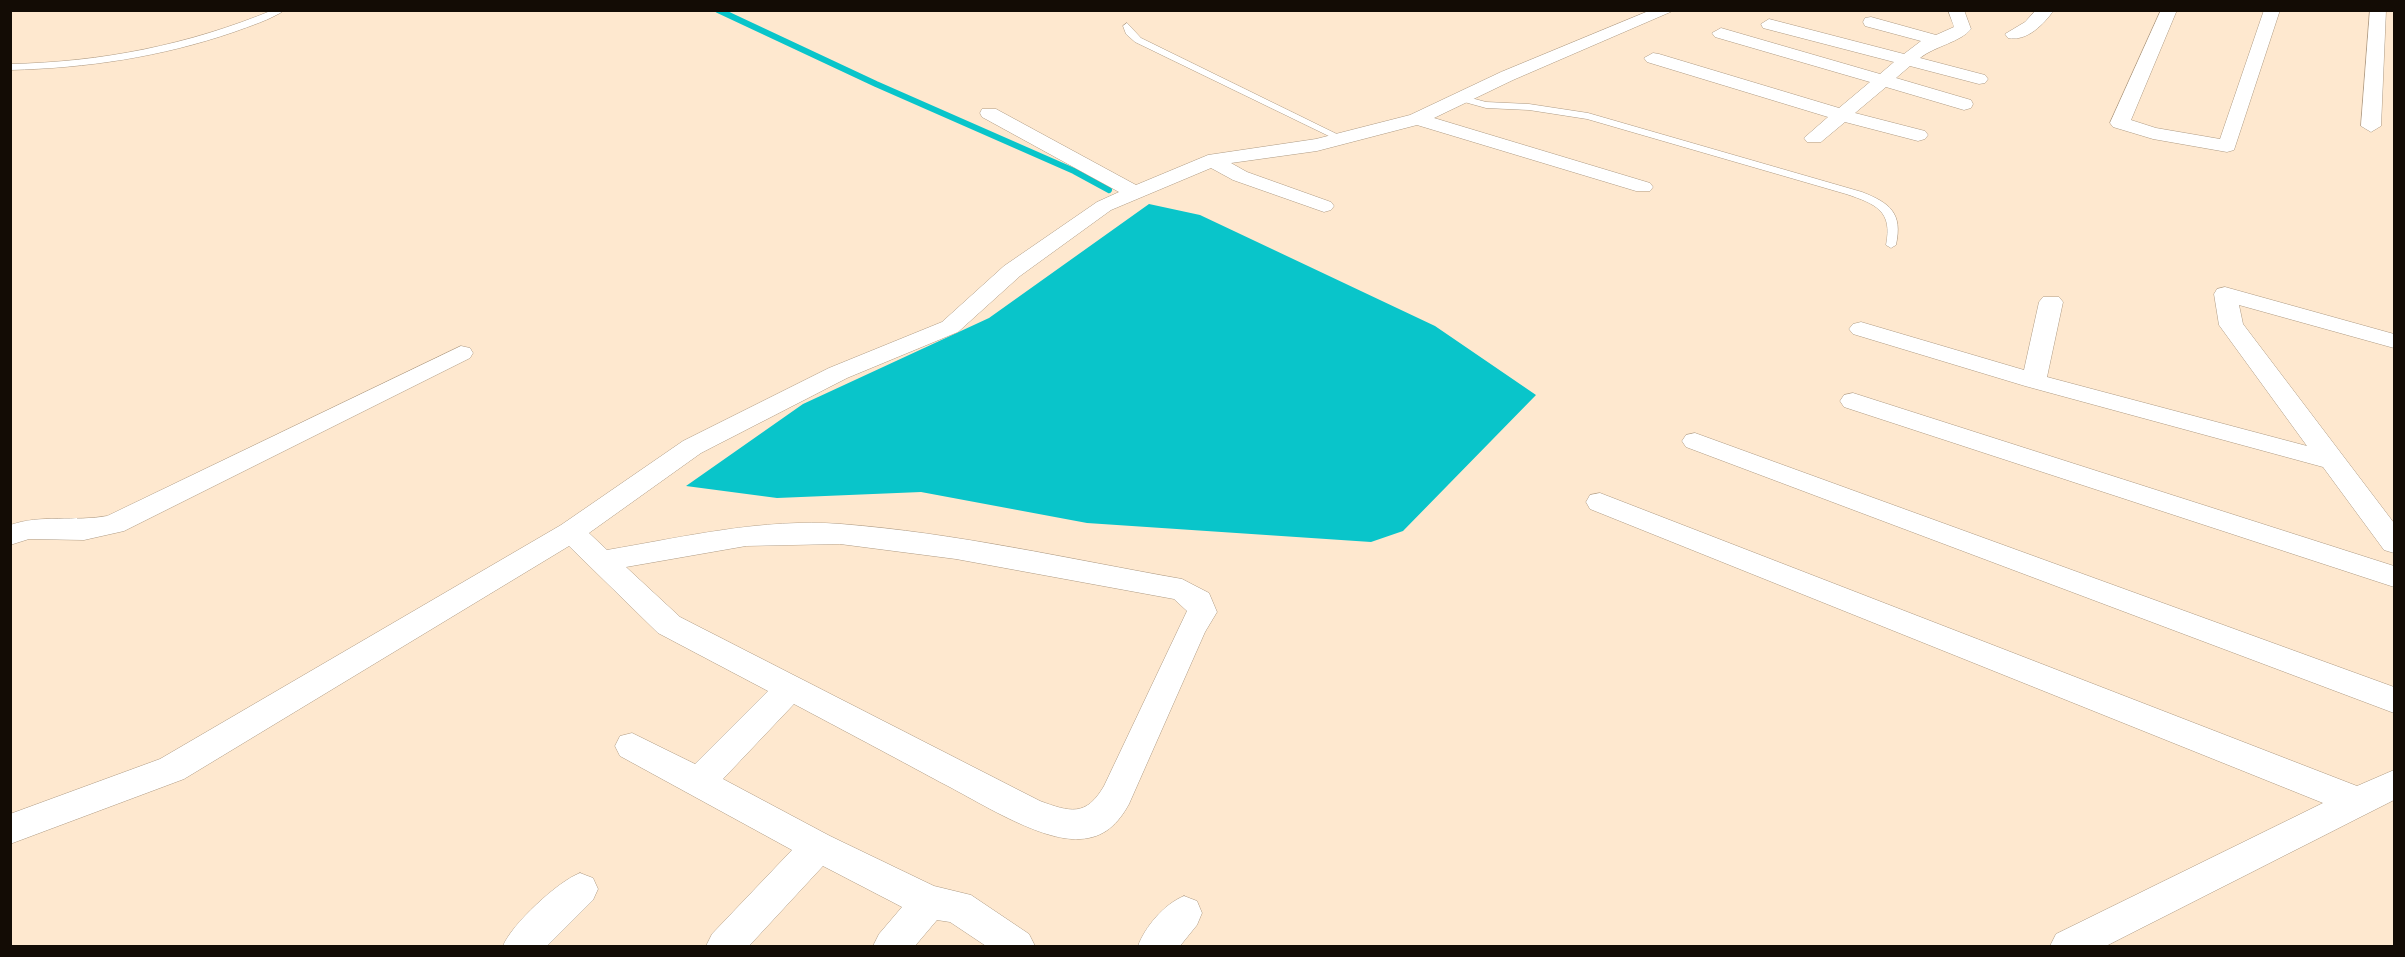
<!DOCTYPE html>
<html>
<head>
<meta charset="utf-8">
<style>
  body { margin:0 }
  #map { position:relative; width:2405px; height:957px; overflow:hidden; background:#fee8cf; font-family:Roboto,sans-serif }
  canvas { display:block }
  .frame { position:absolute; inset:0; border:12px solid #130c05; pointer-events:none }
</style>
</head>
<body>
<div id="map">
<canvas width="2405" height="957"></canvas>
<div class="frame"></div>
</div>
<script>
const ctx = document.querySelector('canvas').getContext('2d');
ctx.lineJoin = 'round';
function fillPath(path, color) { ctx.fillStyle = color; ctx.fill(path, 'evenodd'); }
function strokePath(path, color, width, dash) { ctx.strokeStyle = color; ctx.lineWidth = width; ctx.lineCap = dash ? 'butt' : 'round'; ctx.setLineDash(dash || []); ctx.stroke(path); }
const water = new Path2D(`
  M 1149,204 L 1200,215 L 1435,326 L 1536,395 L 1403,531 L 1371,542 L 1087,523 L 921,492 L 777,498 L 686,486 L 803,404 L 989,318 Z`);
const stream = new Path2D(`
  M 718,10 L 876,84 L 1074,171 L 1109,190`);
const service = new Path2D(`
  M 273,10 L 285,10 C 270,20 250,26 234,32 C 161,57 87,68 10,70 L 10,64 C 102,62 188,45 273,10 Z
  M 1127,23 L 1141,38 L 1345,138 L 1337,140 L 1135,42 L 1126,34 L 1123,26 Z
  M 1460,95 L 1486,102 L 1529,104 L 1588,113 L 1862,192 C 1890,203 1903,213 1896,245 L 1891,248 L 1886,245 C 1893,211 1876,204 1846,194 L 1587,119 L 1529,110 L 1486,108 L 1457,100 L 1455,98 Z`);
const minor = new Path2D(`
  M 1651,10 L 1675,10 L 1513,80 L 1434,118 L 1650,183 L 1653,187 L 1650,191 L 1636,191 L 1417,125 L 1317,151 L 1231,163 L 1247,172 L 1331,202 L 1334,206 L 1331,210 L 1324,212 L 1233,180 L 1211,168 L 1111,210 L 1020,276 L 958,332 L 847,378 L 701,453 L 589,533 L 607,550 C 684,537 763,518 841,524 C 956,533 1069,559 1182,579 L 1209,593 L 1217,612 L 1205,632 L 1129,804 C 1118,824 1104,838 1080,839 C 1040,842 976,800 940,782 C 892,756 843,730 794,704 L 723,779 L 830,836 L 934,886 L 971,895 L 1029,934 L 1035,946 L 986,946 L 950,922 L 937,920 L 915,946 L 873,946 L 879,934 L 902,907 L 823,866 L 749,946 L 706,946 L 712,934 L 792,850 L 620,756 L 615,746 L 620,736 L 632,733 L 695,764 L 768,691 L 658,633 L 569,546 L 184,779 L 10,844 L 10,814 L 160,759 L 561,525 L 683,441 L 829,368 L 942,322 L 1004,266 L 1097,202 L 1119,192 L 982,117 L 980,113 L 982,109 L 996,109 L 1136,185 L 1208,155 L 1316,139 L 1410,115 L 1501,72 ZM 840,544 L 956,559 L 1174,599 L 1187,611 L 1104,786 C 1086,817 1070,812 1040,801 L 680,617 L 626,567 L 746,546 Z
  M 1948,10 L 1964,10 L 1971,29 C 1961,42 1935,46 1920,58 L 1985,75 L 1988,79 L 1985,83 L 1979,84 L 1910,66 L 1896,78 L 1971,100 L 1973,104 L 1971,108 L 1964,110 L 1886,87 L 1855,113 L 1925,131 L 1928,135 L 1925,139 L 1918,141 L 1845,122 L 1821,142 L 1807,142 L 1804,138 L 1828,117 L 1647,62 L 1644,58 L 1653,53 L 1659,54 L 1839,108 L 1870,82 L 1715,37 L 1712,33 L 1721,28 L 1880,74 L 1894,62 L 1763,28 L 1761,24 L 1769,19 L 1904,54 L 1921,41 L 1865,26 L 1863,22 L 1865,18 L 1871,17 L 1936,35 L 1954,27 Z
  M 2036,10 L 2054,10 C 2044,24 2027,42 2008,38 L 2005,34 L 2025,22 Z
  M 2161,10 L 2177,10 L 2131,120 L 2156,128 L 2220,139 L 2264,10 L 2280,10 L 2234,150 L 2227,152 L 2153,139 L 2113,127 L 2110,123 Z
  M 2370,10 L 2386,10 L 2381,126 L 2371,132 L 2361,126 Z
  M 2225,287 L 2394,334 L 2394,348 L 2239,305 L 2243,324 L 2394,523 L 2394,553 L 2384,550 L 2323,467 L 2025,386 L 1853,334 L 1849,329 L 1853,324 L 1861,322 L 2024,370 L 2039,302 L 2043,297 L 2059,297 L 2063,302 L 2047,377 L 2307,446 L 2219,325 L 2214,294 L 2217,289 Z
  M 461,346 L 470,348 L 473,353 L 470,358 L 124,531 L 84,540 L 29,539 L 10,545 L 10,525 C 41,514 75,522 107,516 Z
  M 1853,393 L 2394,566 L 2394,587 L 1844,407 L 1840,401 L 1844,395 Z
  M 1695,433 L 2394,687 L 2394,713 L 1686,447 L 1682,441 L 1686,435 Z
  M 1600,493 L 2357,786 L 2394,770 L 2394,800 L 2106,946 L 2050,946 L 2056,934 L 2323,803 L 1590,509 L 1586,502 L 1590,495 Z
  M 580,873 L 593,878 L 598,889 L 593,900 L 547,946 L 503,946 C 511,925 558,881 580,873 Z
  M 1184,896 L 1197,901 L 1202,913 L 1197,925 L 1180,946 L 1138,946 C 1145,927 1164,904 1184,896 Z`);
fillPath(water, '#09c5ca');
strokePath(stream, '#09c5ca', 6);
strokePath(service, '#ae9a83', 1);
strokePath(minor, '#ae9a83', 1);
fillPath(service, '#fff');
fillPath(minor, '#fff');
</script>
</body>
</html>
